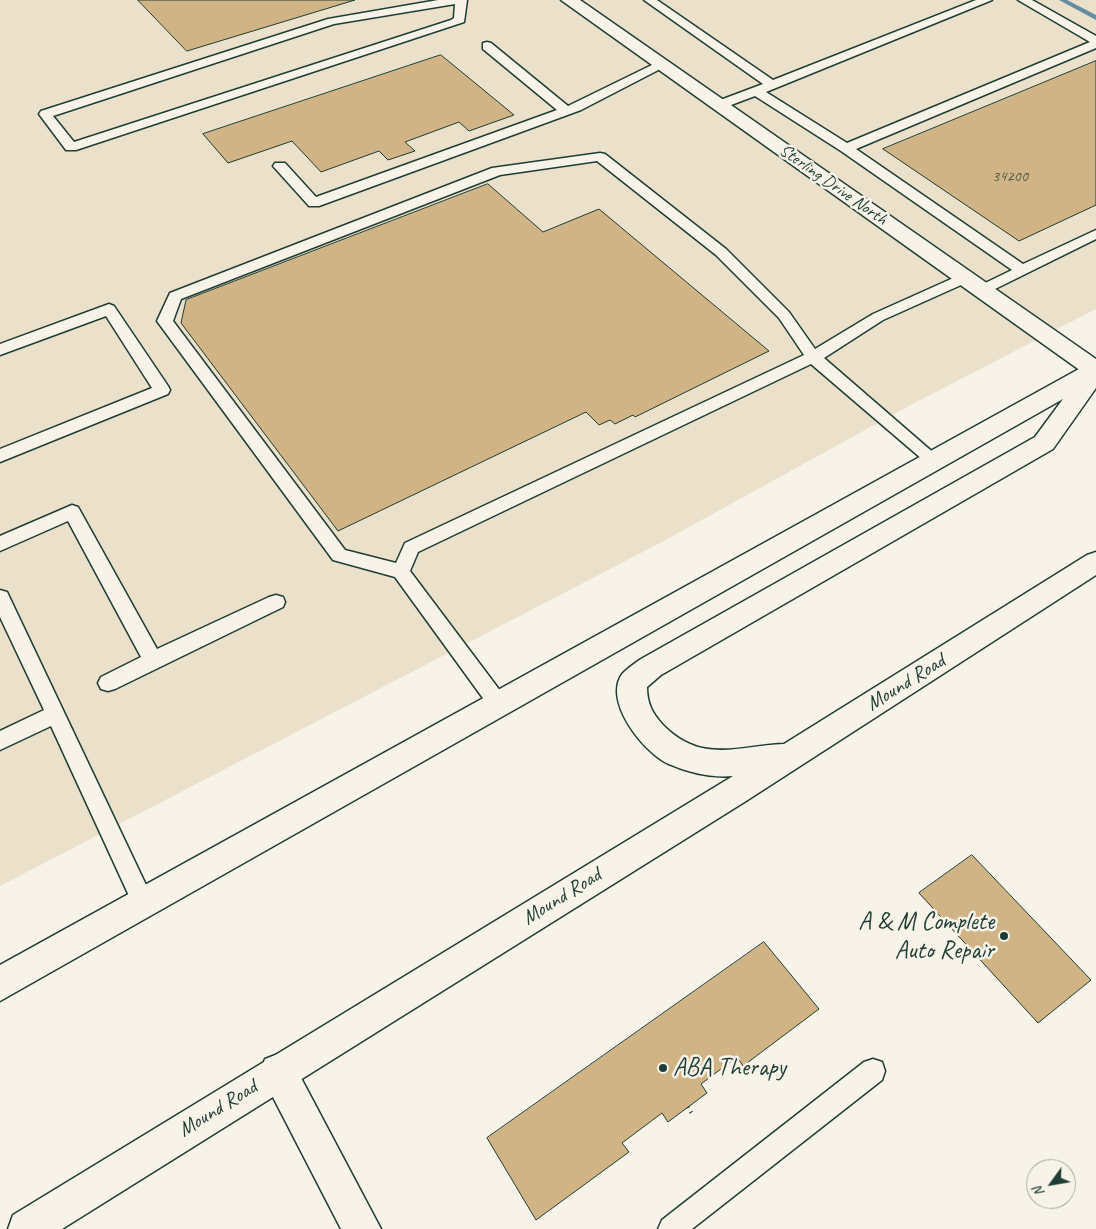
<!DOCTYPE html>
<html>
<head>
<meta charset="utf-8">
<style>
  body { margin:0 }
  #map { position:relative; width:1096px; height:1229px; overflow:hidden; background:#f7f3e8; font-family:Caveat,sans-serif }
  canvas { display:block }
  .north { position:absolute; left:1026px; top:1159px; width:50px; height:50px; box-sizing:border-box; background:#f7f3e8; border:1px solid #a1aaa0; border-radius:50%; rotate:238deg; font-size:14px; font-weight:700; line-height:20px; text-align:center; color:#1f3d34 }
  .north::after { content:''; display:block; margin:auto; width:18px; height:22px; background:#1f3d34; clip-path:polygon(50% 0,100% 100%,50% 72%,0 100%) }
</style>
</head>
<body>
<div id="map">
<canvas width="1096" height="1229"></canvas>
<div class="north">N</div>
</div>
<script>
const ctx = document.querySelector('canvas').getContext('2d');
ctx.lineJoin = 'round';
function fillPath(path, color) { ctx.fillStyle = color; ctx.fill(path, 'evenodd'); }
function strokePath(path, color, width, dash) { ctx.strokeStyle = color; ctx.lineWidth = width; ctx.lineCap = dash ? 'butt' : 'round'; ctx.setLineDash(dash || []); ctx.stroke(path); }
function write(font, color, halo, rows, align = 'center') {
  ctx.font = font + ' Caveat,sans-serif'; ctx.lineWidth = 5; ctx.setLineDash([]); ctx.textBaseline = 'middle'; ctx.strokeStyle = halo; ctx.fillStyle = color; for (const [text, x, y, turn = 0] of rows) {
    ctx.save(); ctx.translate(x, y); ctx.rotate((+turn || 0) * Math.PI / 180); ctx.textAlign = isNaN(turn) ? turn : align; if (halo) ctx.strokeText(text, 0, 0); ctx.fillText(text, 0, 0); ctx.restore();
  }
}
const built = new Path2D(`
  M 0,0 L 1096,0 L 1096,309 L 905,408 L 660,543 L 0,886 Z`);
const stream = new Path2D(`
  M 1059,0 L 1067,0 L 1096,15 L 1096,20 Z`);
const building = new Path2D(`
  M 138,0 L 355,0 L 187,51 Z
  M 441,55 L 514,115 L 469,131 L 459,122 L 405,142 L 415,151 L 388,160 L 379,151 L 321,172 L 292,141 L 228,163 L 203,134 Z
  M 1096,61 L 1096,205 L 1019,241 L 883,149 Z
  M 488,184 L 543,232 L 599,209 L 769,351 L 635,417 L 633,415 L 615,424 L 610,420 L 599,425 L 586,412 L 338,531 L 181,323 L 186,300 Z
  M 972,855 L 1091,980 L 1038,1023 L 919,893 Z
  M 764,942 L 819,1009 L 743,1066 L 737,1057 L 701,1084 L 707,1093 L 668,1122 L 662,1113 L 622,1143 L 629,1152 L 536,1220 L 487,1138 Z`);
const path = new Path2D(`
  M 688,1107 L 693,1116`);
const lane = new Path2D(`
  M 438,0 L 467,0 L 464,22 L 76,150 L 66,150 L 39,114 L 41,111 L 328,19 ZM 455,4 L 454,18 L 451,20 L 74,142 L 53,116 L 334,24 Z
  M 644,0 L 657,0 L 773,80 L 976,0 L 992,0 L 766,92 L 847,143 L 1090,42 L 1018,0 L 1032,0 L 1096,36 L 1096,48 L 856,149 L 1023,264 L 1096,230 L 1096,239 L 987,293 L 977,293 L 975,290 L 977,287 L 1012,270 L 841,151 L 755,96 L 723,108 L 715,108 L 713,105 L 715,102 L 763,84 Z
  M 487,42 L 491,43 L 568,106 L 658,62 L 666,62 L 668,65 L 581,110 L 319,206 L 309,206 L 273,166 L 275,163 L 285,163 L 316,197 L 557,110 L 483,49 L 483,43 Z
  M 600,153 L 605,154 L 726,249 L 789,312 L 815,349 L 873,314 L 960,275 L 970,275 L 972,278 L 970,281 L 883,320 L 824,358 L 943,461 L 941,465 L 935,467 L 929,465 L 811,364 L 418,552 L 410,571 L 507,700 L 510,706 L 507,712 L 500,714 L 493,712 L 395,577 L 333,560 L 157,321 L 170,293 L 492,168 ZM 597,161 L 716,255 L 779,318 L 804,355 L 405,543 L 396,563 L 345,550 L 173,321 L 181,299 L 500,175 Z
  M 109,304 L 114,306 L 168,386 L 170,390 L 168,394 L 0,462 L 0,449 L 152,388 L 106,316 L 0,355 L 0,344 Z
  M 72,505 L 78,507 L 157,649 L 269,597 L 276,595 L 283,597 L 285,602 L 283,607 L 115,689 L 108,691 L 101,689 L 98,683 L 101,677 L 141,657 L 68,521 L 0,551 L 0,536 Z
  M 0,590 L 7,592 L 155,904 L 152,911 L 144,915 L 136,911 L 51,726 L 0,750 L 0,731 L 44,710 L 0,617 Z
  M 873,1059 L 882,1062 L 885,1071 L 882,1080 L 692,1229 L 658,1229 L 662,1220 L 864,1062 Z`);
const street = new Path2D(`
  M 561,0 L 580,0 L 1096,359 L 1096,378 L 1088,376 Z
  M 278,1054 L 291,1059 L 381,1229 L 341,1229 L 260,1072 L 265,1059 Z`);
const secondary = new Path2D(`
  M 1096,362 L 1096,388 L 1053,449 L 661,675 L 647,687 C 647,703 652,713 663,725 C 702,764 736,746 784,744 L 1087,555 L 1096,552 L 1096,575 L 746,801 L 62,1229 L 8,1229 L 13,1215 L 733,776 C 711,778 690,773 669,764 C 645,754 601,700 623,673 C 628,668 635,663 641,659 L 1035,437 L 1063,399 L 0,1001 L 0,965 L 1088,364 Z`);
const markers = [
  [1004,936,5,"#1f3d34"],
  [663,1068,5,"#1f3d34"]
];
const farNumbernames = [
  ["34200",1010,177]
];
const farStreetnames = [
  ["Sterling Drive North",833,185,35]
];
const streetNames = [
  ["Mound Road",906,683,-32],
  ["Mound Road",562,897,-32],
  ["Mound Road",218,1109,-32]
];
const nearPoinames = [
  ["A & M Complete",994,922],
  ["Auto Repair",994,951],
  ["ABA Therapy",673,1068,"left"]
];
fillPath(built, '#ebe0ca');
fillPath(stream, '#648ca3');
fillPath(building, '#d0b485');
strokePath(building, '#1f3d34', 1);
strokePath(lane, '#1f3d34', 3);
strokePath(street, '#1f3d34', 3);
strokePath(secondary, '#1f3d34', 3);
strokePath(path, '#1f3d34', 4, [1, 4.5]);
fillPath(lane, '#f7f3e8');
fillPath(street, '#f7f3e8');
fillPath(secondary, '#f7f3e8');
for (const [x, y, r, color] of markers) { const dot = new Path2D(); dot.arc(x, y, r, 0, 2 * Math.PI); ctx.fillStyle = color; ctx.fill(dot); strokePath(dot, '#f7f3e8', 2); }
write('16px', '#4b5b48', null, farNumbernames);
write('18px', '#1f3d34', '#f7f3e8', farStreetnames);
write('21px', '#1f3d34', '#f7f3e8', streetNames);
write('25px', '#1f3d34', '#f7f3e8', nearPoinames, 'right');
</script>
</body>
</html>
